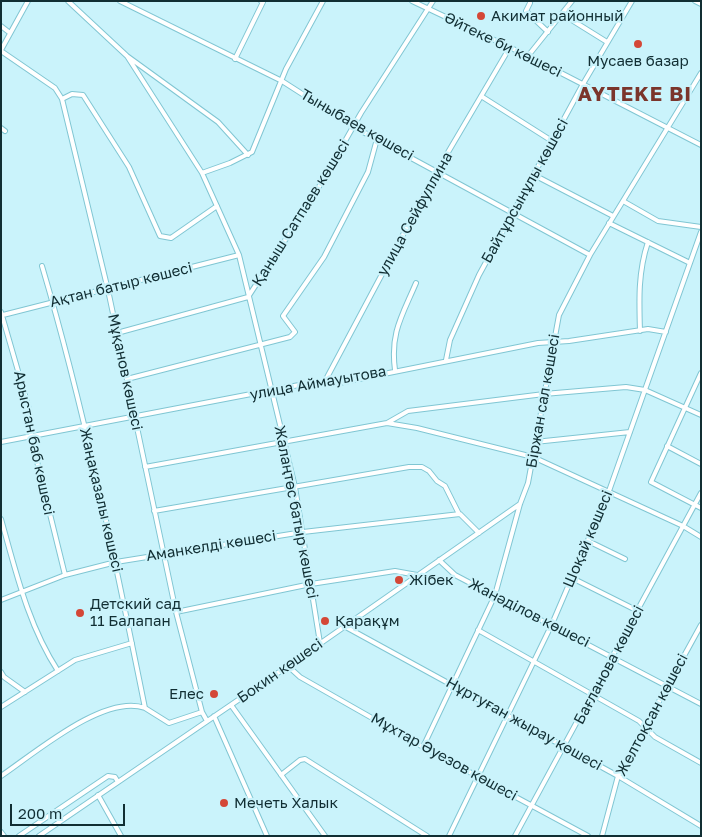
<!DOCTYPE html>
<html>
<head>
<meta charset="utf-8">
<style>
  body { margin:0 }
  #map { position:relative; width:702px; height:837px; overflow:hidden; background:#caf3fb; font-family:"Golos Text",sans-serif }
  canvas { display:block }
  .frame { position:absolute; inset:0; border:2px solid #112e33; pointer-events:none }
  .scale { position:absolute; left:10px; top:804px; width:115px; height:22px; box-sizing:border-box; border:2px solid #112e33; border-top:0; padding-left:6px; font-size:15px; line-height:18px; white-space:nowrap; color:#112e33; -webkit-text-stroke:4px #caf3fb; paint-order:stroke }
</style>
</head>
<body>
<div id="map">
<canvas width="702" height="837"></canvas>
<div class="frame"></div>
<div class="scale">200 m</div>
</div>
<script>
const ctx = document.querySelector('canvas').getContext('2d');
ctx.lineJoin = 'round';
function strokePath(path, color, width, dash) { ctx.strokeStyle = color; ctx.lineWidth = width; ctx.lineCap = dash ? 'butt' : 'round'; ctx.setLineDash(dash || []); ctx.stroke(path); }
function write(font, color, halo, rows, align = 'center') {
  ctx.font = font + ' "Golos Text",sans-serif'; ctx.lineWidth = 4.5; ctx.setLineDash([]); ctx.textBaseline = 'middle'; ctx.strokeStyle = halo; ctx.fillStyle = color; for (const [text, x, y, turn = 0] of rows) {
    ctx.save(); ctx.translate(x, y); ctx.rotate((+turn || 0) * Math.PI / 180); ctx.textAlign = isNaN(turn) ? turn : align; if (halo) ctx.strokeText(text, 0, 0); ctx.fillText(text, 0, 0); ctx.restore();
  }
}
const street = new Path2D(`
  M 68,1 L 127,56 L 218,122 L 248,155
  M 120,1 L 282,81 L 354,127 L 590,255
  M 412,1 L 528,56 L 701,145
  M 695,1 L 701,4
  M 530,3 L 526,11 L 548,32
  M 562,14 L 607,42
  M 1,26 L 10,33
  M 1,50 L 28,1
  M 1,51 L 55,88 L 62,99 L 108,290 L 176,612 L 202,712 L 207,721
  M 127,56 L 202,173 L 239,255 L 295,487 L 320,643
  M 528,56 L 572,1
  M 235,59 L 263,2 L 261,1
  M 481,96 L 552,141
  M 62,99 L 72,94 L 83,95 L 129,167 L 160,236 L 171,238 L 217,206
  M 1,128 L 5,131
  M 202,173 L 230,163 L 252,152 L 286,69 L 323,1
  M 534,175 L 613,216
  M 623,201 L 658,221 L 701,227
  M 609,223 L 690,263
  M 42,266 C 85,411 115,560 145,708 L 169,723 L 202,712
  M 1,312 L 29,409 L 31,437 L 65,575
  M 3,315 L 239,255
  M 640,331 C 639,300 638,272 648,242
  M 117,333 L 248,297 L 312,199 L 361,113 L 433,1
  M 446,360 L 450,340 L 479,275 L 583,84 L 632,1
  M 395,370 C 390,333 402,316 416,283
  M 701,373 L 651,482 L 701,508
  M 127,379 L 290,337 L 295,332 L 283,316 L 324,257 L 368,172 L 377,139
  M 324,383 L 437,171 L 510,47
  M 387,423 L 417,428 L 533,457 L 683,526 L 701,537
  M 1,442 L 272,390 L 310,383 L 339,383 L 538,343 L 569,341 L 648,329 L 666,332
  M 535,442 L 630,432
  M 667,446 L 701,464
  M 145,467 L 387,423 L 408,411 L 544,394 L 626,387 L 645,390 L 701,415
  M 154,511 L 409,467 L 422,467 L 429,471 L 437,481 L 445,486 L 459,514
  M 1,519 C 16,572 28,625 58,671
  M 588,541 L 625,559
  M 439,560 L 455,575 L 701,704
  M 572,578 L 638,611
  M 1,600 L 65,575 L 116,562 L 303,532 L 460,514 L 479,533
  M 176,612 L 311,584 L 395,571 L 417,575
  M 344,626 L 618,776 L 701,826
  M 478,630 L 639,721 L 655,737 L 701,763
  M 288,666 L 300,677 L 423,747 L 588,836
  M 1,672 L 4,677 L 25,692
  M 231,705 L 325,836
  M 1,707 L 75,660 L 132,643
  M 214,716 L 267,836
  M 423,747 L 495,595 L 520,504 L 528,483 L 559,315 L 590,255 L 701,73
  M 281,775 L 300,760 L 305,759 L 427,836
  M 1,776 C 35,753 105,693 145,708
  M 98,795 L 121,836
  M 1,832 L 4,836
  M 19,836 L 108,776 L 115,777 L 118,782
  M 39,836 L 288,666 L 520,504
  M 449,836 L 552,624 L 609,491 L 701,232
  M 515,836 L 701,493
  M 602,836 L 618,776 L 701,625`);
const markers = [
  [481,16,5,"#d44737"],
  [638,44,5,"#d44737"],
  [399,580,5,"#d44737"],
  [80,613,5,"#d44737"],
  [325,621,5,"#d44737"],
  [214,694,5,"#d44737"],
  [224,803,5,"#d44737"]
];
const poiNames = [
  ["Акимат районный",491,16],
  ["Мусаев базар",638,61,"center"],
  ["Жібек",409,580],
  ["Детский сад",90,604],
  ["11 Балапан",90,621],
  ["Қарақұм",335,621],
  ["Елес",204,694,"right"],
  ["Мечеть Халык",234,803]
];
const streetNames = [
  ["Әйтеке би көшесі",503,45,26],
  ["Тыныбаев көшесі",357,125,30],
  ["Байтұрсынұлы көшесі",525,191,-61],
  ["Қаныш Сатпаев көшесі",301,213,-58],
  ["улица Сейфуллина",415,214,-61],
  ["Ақтан батыр көшесі",121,285,-14],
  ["Мұқанов көшесі",125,372,78],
  ["улица Аймауытова",318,383,-10],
  ["Біржан сал көшесі",543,401,-80],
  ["Арыстан баб көшесі",34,443,78],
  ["Жаңақазалы көшесі",101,500,77],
  ["Жалаңтөс батыр көшесі",296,512,79],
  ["Шоқай көшесі",588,539,-67],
  ["Аманкелді көшесі",211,546,-9],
  ["Жанәділов көшесі",529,613,27],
  ["Бағланова көшесі",609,665,-62],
  ["Бокин көшесі",280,671,-35],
  ["Желтоқсан көшесі",652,715,-62],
  ["Нұртуған жырау көшесі",524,724,29],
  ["Мұхтар Әуезов көшесі",444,757,29]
];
const districtNames = [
  ["AYTEKE BI",635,95]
];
strokePath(street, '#80c6d3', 6);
strokePath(street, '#fff', 4);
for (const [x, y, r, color] of markers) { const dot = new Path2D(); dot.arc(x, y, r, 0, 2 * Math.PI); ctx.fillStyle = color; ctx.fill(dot); strokePath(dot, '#caf3fb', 2); }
write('15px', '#112e33', '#caf3fb', poiNames, 'left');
write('15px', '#112e33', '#caf3fb', streetNames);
ctx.letterSpacing = '1px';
write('bold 20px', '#7b352b', '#caf3fb', districtNames);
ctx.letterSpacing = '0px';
</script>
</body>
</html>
